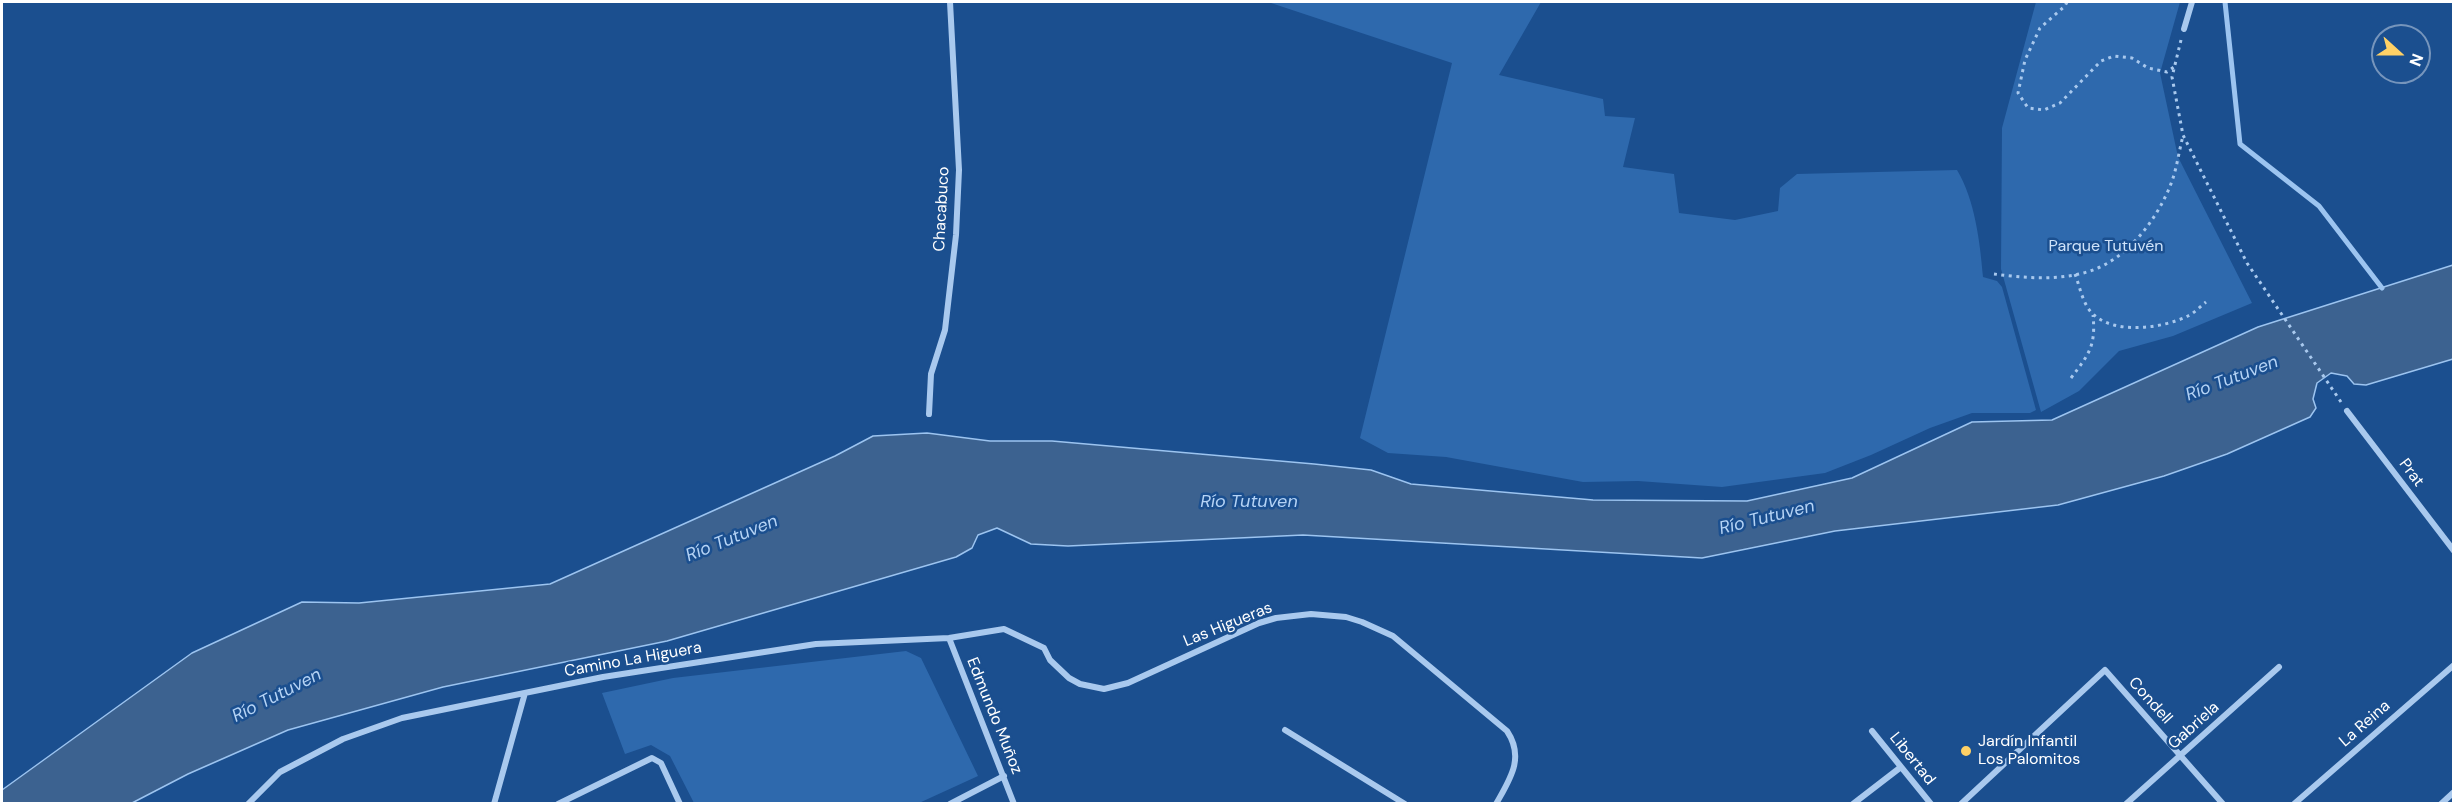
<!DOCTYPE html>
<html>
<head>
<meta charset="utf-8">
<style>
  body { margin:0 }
  #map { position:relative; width:2455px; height:805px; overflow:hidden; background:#1b4f8f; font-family:"DM Sans",sans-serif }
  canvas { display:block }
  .frame { position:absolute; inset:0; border:3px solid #fff; pointer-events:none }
  .north { position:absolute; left:2371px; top:24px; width:60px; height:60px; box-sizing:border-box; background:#1b4f8f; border:2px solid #7695bc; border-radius:50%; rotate:111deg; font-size:16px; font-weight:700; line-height:24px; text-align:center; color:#fff }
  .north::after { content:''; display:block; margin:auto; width:21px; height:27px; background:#ffd166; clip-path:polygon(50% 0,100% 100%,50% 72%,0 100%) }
</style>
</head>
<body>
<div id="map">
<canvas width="2455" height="805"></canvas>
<div class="frame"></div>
<div class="north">N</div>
</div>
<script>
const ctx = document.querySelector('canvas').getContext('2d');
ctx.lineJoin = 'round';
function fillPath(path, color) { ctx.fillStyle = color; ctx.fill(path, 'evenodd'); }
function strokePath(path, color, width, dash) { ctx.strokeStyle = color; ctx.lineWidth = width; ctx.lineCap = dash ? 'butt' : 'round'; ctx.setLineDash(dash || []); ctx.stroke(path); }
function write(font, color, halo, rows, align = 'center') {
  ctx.font = font + ' "DM Sans",sans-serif'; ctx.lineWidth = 5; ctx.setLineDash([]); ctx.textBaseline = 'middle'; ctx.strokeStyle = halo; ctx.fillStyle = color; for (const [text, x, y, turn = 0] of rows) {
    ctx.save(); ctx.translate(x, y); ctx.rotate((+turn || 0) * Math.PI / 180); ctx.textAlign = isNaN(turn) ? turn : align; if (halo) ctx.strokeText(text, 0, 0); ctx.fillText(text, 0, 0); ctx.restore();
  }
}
const green = new Path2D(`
  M 1268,2 L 1541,2 L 1499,75 L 1603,99 L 1605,116 L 1635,118 L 1623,167 L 1674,174 L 1679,213 L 1735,220 L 1778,211 L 1780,188 L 1797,174 L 1957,170 C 1975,200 1980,242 1983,277 L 1997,281 L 2002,287 L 2036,410 L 2030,413 L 1972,413 L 1930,428 L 1871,455 L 1825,473 L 1722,487 L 1638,481 L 1583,482 L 1446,457 L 1388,453 L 1360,438 L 1452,63 Z
  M 2036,2 L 2180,2 L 2160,73 L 2178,157 L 2252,303 L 2173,336 L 2119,351 L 2079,391 L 2041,412 L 2001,269 L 2002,128 Z
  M 906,651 L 921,658 L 978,776 L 919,803 L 694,803 L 670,756 L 651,745 L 625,754 L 602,693 L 673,678 Z`);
const water = new Path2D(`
  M 2453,265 L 2453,359 L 2366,385 L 2354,384 L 2347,376 L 2331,373 L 2317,383 L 2313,399 L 2316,408 L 2310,417 L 2227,454 L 2164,476 L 2058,505 L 1835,531 L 1702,558 L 1303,535 L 1068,546 L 1031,544 L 997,528 L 978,535 L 972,548 L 956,557 L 667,641 L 443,687 L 288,730 L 188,774 L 132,803 L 2,803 L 2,790 L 192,653 L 302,602 L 359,603 L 550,584 L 835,456 L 873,436 L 927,433 L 990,441 L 1052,441 L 1314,464 L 1371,470 L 1411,484 L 1593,500 L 1747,501 L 1852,478 L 1972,422 L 2052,420 L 2258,327 Z`);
const stream = new Path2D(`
  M 2225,2 L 2240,144 L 2319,206 L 2382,288`);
const path = new Path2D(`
  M 2067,2 L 2065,6 L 2040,28 L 2025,60 L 2018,93 L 2028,108 L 2044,110 L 2060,103 L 2101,61 L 2114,56 L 2132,58 L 2148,68 L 2167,72 L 2174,67
  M 2181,40 L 2172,77 L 2183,135 L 2247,263 L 2341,402
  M 1994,274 C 2024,278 2060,281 2090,271 C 2128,259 2159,217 2172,181 C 2177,167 2179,151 2183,136
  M 2075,274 C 2080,287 2083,306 2094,315 C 2117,335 2163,328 2188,316 C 2194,313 2200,307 2206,302
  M 2071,378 C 2089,354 2096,346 2093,315`);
const minor = new Path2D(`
  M 2184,29 L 2192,2
  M 2347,411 L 2454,551
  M 929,414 L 931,374 L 945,330 L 956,235 L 959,170 L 950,2
  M 949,638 L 1014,804
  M 1285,730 L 1405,804
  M 1872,731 L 1931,804
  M 248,804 L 280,772 L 343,739 L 402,718 L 603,677 L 816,644 L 949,638 L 1004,629 L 1044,648 L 1050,660 L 1069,678 L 1080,684 L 1104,689 L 1128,683 L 1259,623 L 1276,618 L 1311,614 L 1346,617 L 1362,622 L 1393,636 L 1507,731 C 1525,758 1510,779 1496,804
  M 494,804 L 525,693
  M 558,804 L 652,758 L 661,763 L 680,804
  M 950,804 L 1004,776
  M 1853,804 L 1901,767
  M 1961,804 L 2105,670 L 2223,804
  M 2126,804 L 2279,667
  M 2294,804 L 2454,665
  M 2441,804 L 2454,792`);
const markers = [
  [1966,751,6,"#ffd166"]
];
const streetNames = [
  ["Chacabuco",942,209,-87],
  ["Prat",2411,473,53],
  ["Las Higueras",1228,625,-22],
  ["Camino La Higuera",633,660,-10],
  ["Condell",2150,701,48],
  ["Edmundo Muñoz",994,716,68],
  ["La Reina",2365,724,-41],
  ["Gabriela",2194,726,-42],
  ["Libertad",1912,759,51]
];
const parkNames = [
  ["Parque Tutuvén",2106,247]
];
const poiNames = [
  ["Jardín Infantil",1978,742],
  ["Los Palomitos",1978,760]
];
const waterNames = [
  ["Río Tutuven",2232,379,-21],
  ["Río Tutuven",1249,502],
  ["Río Tutuven",1767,518,-14],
  ["Río Tutuven",732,539,-22],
  ["Río Tutuven",277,696,-27]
];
fillPath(green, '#2e69ad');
fillPath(water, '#3c6290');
strokePath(water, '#9cc4f0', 1.5);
strokePath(stream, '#9cc4f0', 5);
strokePath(path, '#a9c9ee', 3, [3, 4.5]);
strokePath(minor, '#a9c9ee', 6);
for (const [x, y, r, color] of markers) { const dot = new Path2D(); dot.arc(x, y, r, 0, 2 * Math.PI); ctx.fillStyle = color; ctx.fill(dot); strokePath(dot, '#1b4f8f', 2); }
write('16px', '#fff', '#1b4f8f', streetNames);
write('16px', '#cfe3fa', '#1b4f8f', parkNames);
write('16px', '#fff', '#1b4f8f', poiNames, 'left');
write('italic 18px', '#b5d3f5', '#1b4f8f', waterNames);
</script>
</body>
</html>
